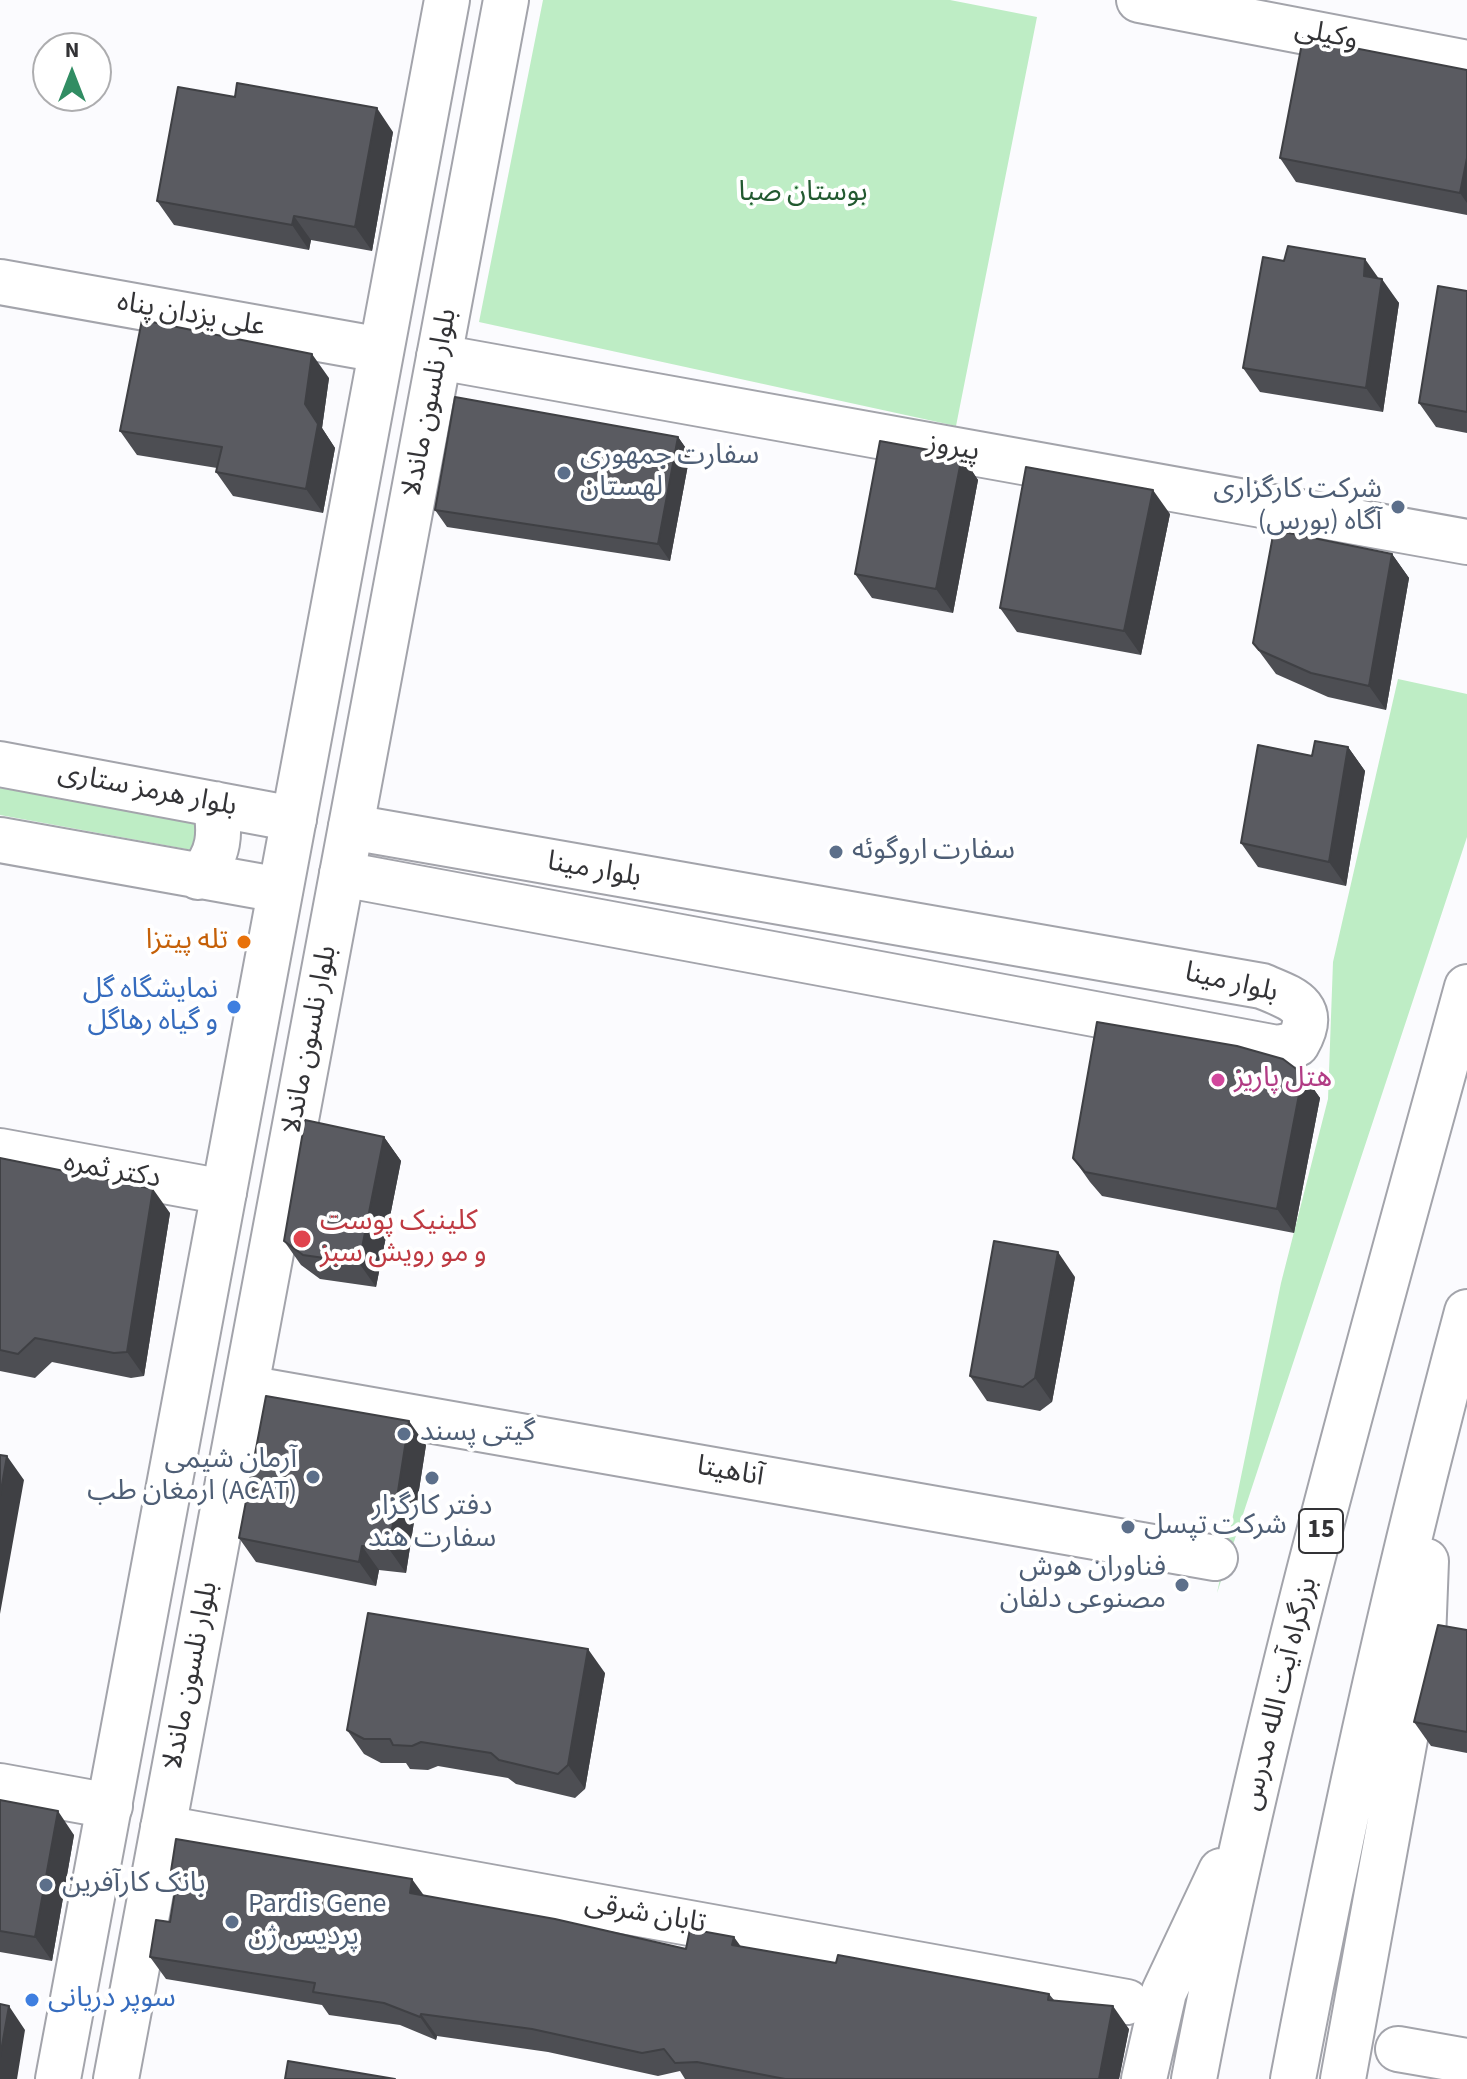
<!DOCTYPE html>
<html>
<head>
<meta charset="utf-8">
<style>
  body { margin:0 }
  #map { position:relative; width:1467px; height:2079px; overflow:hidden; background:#fbfbfe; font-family:"Source Sans 3",sans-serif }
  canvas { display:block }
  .north { position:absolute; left:32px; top:32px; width:80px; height:80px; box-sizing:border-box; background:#fff; border:2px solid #adadaf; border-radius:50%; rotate:0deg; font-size:22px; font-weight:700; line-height:32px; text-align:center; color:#333336 }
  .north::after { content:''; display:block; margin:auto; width:28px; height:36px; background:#318d63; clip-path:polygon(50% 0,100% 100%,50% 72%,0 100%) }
</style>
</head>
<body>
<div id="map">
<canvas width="1467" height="2079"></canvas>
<div class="north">N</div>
</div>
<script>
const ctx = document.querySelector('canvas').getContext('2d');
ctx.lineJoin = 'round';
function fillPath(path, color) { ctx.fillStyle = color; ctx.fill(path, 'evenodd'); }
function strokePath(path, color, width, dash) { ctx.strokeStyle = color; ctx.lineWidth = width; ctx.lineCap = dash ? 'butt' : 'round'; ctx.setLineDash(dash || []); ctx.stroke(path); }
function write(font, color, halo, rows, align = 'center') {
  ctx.font = font + ' "Source Sans 3","Noto Sans Arabic",sans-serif'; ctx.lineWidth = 8; ctx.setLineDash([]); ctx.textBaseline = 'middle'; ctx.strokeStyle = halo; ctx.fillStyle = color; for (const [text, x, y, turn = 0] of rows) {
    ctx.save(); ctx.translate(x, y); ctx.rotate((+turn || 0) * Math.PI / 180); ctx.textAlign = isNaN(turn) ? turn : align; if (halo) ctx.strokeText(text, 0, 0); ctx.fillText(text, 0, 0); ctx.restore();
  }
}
const green = new Path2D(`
  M 543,0 L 950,0 L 1037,17 L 956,426 L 479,322 Z
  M 1398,679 L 1467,694 L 1467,837 L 1217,1593 L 1281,1283 L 1328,1099 L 1333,962 Z
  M 0,788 L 203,825 L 197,851 L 0,815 Z`);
const minor = new Path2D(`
  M 1139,0 L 1467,63
  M 0,282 L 381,350
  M 439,357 L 1467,542
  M 0,764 L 294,819
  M 0,840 L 280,890
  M 342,874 L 1277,1048 L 1297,1044 C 1319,1006 1293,999 1262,986 L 351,827
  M 198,877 C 220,856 221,832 215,804
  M 0,1151 L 224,1192
  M 246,1388 L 1215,1558
  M 0,1786 L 110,1806
  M 163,1828 L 1127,2002
  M 1398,2049 L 1467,2061`);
const major = new Path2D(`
  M 58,2079 L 447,0
  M 116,2079 L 506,0`);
const highway = new Path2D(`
  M 1144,2079 L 1164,1992 L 1221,1871
  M 1194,2079 C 1264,1711 1368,1348 1467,987
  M 1293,2079 C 1342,1822 1399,1565 1467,1312
  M 1343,2079 L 1423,1640 L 1426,1561`);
const wall = new Path2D(`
  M 1467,70 L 1467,215 L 1296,182 L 1280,158 Z
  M 393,132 L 372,251 L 311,240 L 309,250 L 174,225 L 157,201 Z
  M 1378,278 L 1399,303 L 1383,412 L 1260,392 L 1243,368 Z
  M 1467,291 L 1467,433 L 1436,427 L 1419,403 Z
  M 329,378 L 322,428 L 335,448 L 323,513 L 233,496 L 216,472 L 217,468 L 137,455 L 120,431 Z
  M 678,437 L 690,454 L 670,561 L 447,527 L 435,510 Z
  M 962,456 L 978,480 L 953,613 L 872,598 L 855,574 Z
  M 1170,514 L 1141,655 L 1017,632 L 1000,608 Z
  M 1392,554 L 1409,578 L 1386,710 L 1328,697 L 1276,674 L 1253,643 Z
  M 1348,747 L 1365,771 L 1346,886 L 1258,867 L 1241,843 L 1312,756 Z
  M 1303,1074 L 1320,1098 L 1294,1233 L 1102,1196 L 1090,1182 L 1073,1158 Z
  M 384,1137 L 401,1161 L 376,1287 L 320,1279 L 301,1265 L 284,1241 Z
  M 0,1158 L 170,1213 L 144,1376 L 131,1378 L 52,1362 L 35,1378 L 0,1371 Z
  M 1075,1277 L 1052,1402 L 1040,1411 L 987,1401 L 970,1376 Z
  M 426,1445 L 406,1573 L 379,1570 L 376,1586 L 256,1562 L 239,1538 Z
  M 1467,1630 L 1467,1753 L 1431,1746 L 1414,1722 Z
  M 605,1673 L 585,1789 L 575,1798 L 516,1784 L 508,1778 L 438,1766 L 428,1770 L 410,1769 L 406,1763 L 381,1763 L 364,1754 L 347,1730 Z
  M 0,1800 L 74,1835 L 52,1961 L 0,1952 Z
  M 171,1871 L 424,1896 L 686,1949 L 741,1947 L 836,1963 L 1049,1994 L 1054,2000 L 1129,2029 L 1119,2079 L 685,2079 L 680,2071 L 658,2076 L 548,2052 L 437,2036 L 436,2040 L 400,2025 L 329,2015 L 322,2005 L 166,1979 L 150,1957 L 170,1922 L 177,1879 Z`);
const shadedWall = new Path2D(`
  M 377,108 L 393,132 L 372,251 L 355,227 Z
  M 1467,158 L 1467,203 L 1460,193 Z
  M 294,216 L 311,240 L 309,250 L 292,225 Z
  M 1365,259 L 1382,283 L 1382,279 L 1399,303 L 1383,412 L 1366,388 L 1364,276 Z
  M 312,354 L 329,378 L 322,428 L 335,448 L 323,513 L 306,489 L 305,404 Z
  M 678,437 L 690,454 L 670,561 L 658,544 Z
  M 962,456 L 978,480 L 953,613 L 936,589 Z
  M 1153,490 L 1170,514 L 1141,655 L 1124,631 Z
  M 1392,554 L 1409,578 L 1386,710 L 1369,686 Z
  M 1348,747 L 1365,771 L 1346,886 L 1329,862 Z
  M 1303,1074 L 1320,1098 L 1294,1233 L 1277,1209 Z
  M 384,1137 L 401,1161 L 376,1287 L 359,1263 Z
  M 153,1189 L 170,1213 L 144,1376 L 127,1352 Z
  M 1058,1252 L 1075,1277 L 1052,1402 L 1035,1378 Z
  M 409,1421 L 426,1445 L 406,1573 L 389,1549 Z
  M 7,1456 L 24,1480 L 0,1614 L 0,1496 Z
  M 362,1546 L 379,1570 L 376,1586 L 359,1562 Z
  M 588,1649 L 605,1673 L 585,1789 L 568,1765 Z
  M 58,1811 L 74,1835 L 52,1961 L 35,1937 Z
  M 412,1879 L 428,1901 L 410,1893 Z
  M 734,1937 L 750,1959 L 732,1945 Z
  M 9,2006 L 25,2030 L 17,2079 L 0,2079 L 0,2057 Z
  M 1113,2006 L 1129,2029 L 1119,2079 L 1099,2079 Z
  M 421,2014 L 437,2036 L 436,2040 L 420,2017 Z`);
const building = new Path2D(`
  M 1303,38 L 1467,70 L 1467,158 L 1460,193 L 1280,158 Z
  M 237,83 L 377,108 L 355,227 L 294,216 L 292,225 L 157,201 L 178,87 L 235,97 Z
  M 1288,246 L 1365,259 L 1364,276 L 1382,279 L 1366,388 L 1243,368 L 1263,257 L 1284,261 Z
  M 1438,286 L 1467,291 L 1467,412 L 1419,403 Z
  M 142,320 L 312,354 L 305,404 L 318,424 L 306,489 L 216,472 L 222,447 L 120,431 Z
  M 455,397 L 678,437 L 658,544 L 435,510 Z
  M 880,441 L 962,456 L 936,589 L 855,574 Z
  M 1026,467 L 1153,490 L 1124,631 L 1000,608 Z
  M 1274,530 L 1392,554 L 1369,686 L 1311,673 L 1259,650 L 1253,643 Z
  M 1315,741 L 1348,747 L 1329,862 L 1241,843 L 1258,745 L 1312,756 Z
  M 1097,1022 L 1237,1046 L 1283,1059 L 1303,1074 L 1277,1209 L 1085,1172 L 1073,1158 Z
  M 305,1120 L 384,1137 L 359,1263 L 303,1255 L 284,1241 Z
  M 0,1158 L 153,1189 L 127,1352 L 114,1353 L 35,1338 L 18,1354 L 0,1350 Z
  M 994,1241 L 1058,1252 L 1035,1378 L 1023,1387 L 970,1376 Z
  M 266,1396 L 409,1421 L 389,1549 L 362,1546 L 359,1562 L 239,1538 Z
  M 0,1455 L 7,1456 L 0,1496 Z
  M 368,1613 L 588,1649 L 568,1765 L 558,1774 L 499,1760 L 491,1753 L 421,1742 L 412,1746 L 393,1745 L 390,1739 L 364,1739 L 347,1730 Z
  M 1438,1625 L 1467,1630 L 1467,1732 L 1414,1722 Z
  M 0,1800 L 58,1811 L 35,1937 L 0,1931 Z
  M 176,1839 L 412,1879 L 410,1893 L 555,1919 L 686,1949 L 690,1929 L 734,1937 L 732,1945 L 836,1963 L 838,1955 L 1049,1994 L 1048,2000 L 1113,2006 L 1099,2079 L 785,2079 L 697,2062 L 675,2063 L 664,2049 L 642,2053 L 532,2029 L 421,2014 L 420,2017 L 384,2003 L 313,1992 L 315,1983 L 150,1957 L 156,1920 L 170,1922 L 178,1873 L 171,1871 Z
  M 0,2004 L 9,2006 L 0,2057 Z
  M 288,2061 L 395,2079 L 285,2079 Z`);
const markers = [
  [564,473,8,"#5c6f8a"],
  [1398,507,8,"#5c6f8a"],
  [836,852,8,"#5c6f8a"],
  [244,942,8,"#e8710a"],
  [234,1007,8,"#3f7fe0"],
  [1218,1080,8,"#d1479c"],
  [302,1239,10,"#e0444e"],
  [404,1434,8,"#5c6f8a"],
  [313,1477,8,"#5c6f8a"],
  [432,1478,8,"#5c6f8a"],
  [1128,1527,8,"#5c6f8a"],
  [1182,1585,8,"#5c6f8a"],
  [46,1885,8,"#5c6f8a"],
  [232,1922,8,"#5c6f8a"],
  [32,2000,8,"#3f7fe0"]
];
const shields = [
  [1321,1531,44]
];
const shieldNames = [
  ["15",1321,1531]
];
const streetNames = [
  ["وكيلی",1326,36,11],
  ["علی یزدان پناه",191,316,10],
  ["بلوار نلسون ماندلا",431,403,-79],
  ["پیروز",953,449,10],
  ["بلوار هرمز ستاری",147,791,11],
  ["بلوار مینا",594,871,10],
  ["بلوار مینا",1231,984,13],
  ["بلوار نلسون ماندلا",311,1040,-79],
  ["دکتر ثمره",112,1172,10],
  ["آناهیتا",730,1473,10],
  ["بلوار نلسون ماندلا",192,1676,-79],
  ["بزرگراه آیت الله مدرس",1281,1694,-76],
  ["تابان شرقی",645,1915,10]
];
const parkNames = [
  ["بوستان صبا",803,194]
];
const serviceNames = [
  ["سفارت جمهوری",580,457],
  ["لهستان",580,489],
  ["شرکت کارگزاری",1382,491,"right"],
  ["آگاه (بورس)",1382,523,"right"],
  ["سفارت اروگوئه",852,852],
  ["گیتی پسند",420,1434],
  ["آرمان شیمی",297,1461,"right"],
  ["ارمغان طب (ACAT)",297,1493,"right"],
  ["دفتر کارگزار",432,1508,"center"],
  ["سفارت هند",432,1540,"center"],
  ["شرکت تپسل",1144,1527],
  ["فناوران هوش",1166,1569,"right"],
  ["مصنوعی دلفان",1166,1601,"right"],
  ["بانک کارآفرین",62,1885],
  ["Pardis Gene",248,1906],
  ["پردیس ژن",248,1938]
];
const foodNames = [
  ["تله پیتزا",228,942]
];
const shopNames = [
  ["نمایشگاه گل",218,991],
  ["و گیاه رهاگل",218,1023],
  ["سوپر دریانی",48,2000,"left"]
];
const hotelNames = [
  ["هتل پاریز",1234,1080]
];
const healthNames = [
  ["کلینیک پوست",320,1223],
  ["و مو رویش سبز",320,1255]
];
fillPath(green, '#beedc5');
strokePath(minor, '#a3a4ab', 48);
strokePath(major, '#a3a4ab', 48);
strokePath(highway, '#a3a4ab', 48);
strokePath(minor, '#fff', 44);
strokePath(major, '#fff', 44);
strokePath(highway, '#fff', 44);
fillPath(wall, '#4d4e53');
fillPath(shadedWall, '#3f4044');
fillPath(building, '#5a5b61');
strokePath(building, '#3f4044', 2);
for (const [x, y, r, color] of markers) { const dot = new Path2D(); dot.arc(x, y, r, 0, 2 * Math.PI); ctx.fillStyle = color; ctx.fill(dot); strokePath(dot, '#fff', 3); }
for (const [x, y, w] of shields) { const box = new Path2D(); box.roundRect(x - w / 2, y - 22, w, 44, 6); ctx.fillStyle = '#fff'; ctx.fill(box); strokePath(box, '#333336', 2); }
write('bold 26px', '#333336', null, shieldNames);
write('28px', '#333336', '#fff', streetNames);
write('28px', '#225930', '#fff', parkNames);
write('28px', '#4e5e75', '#fff', serviceNames, 'left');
write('28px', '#c56008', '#fff', foodNames, 'right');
write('28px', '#366cbe', '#fff', shopNames, 'right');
write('28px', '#b23c85', '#fff', hotelNames, 'left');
write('28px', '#be3a42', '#fff', healthNames, 'left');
</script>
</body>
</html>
